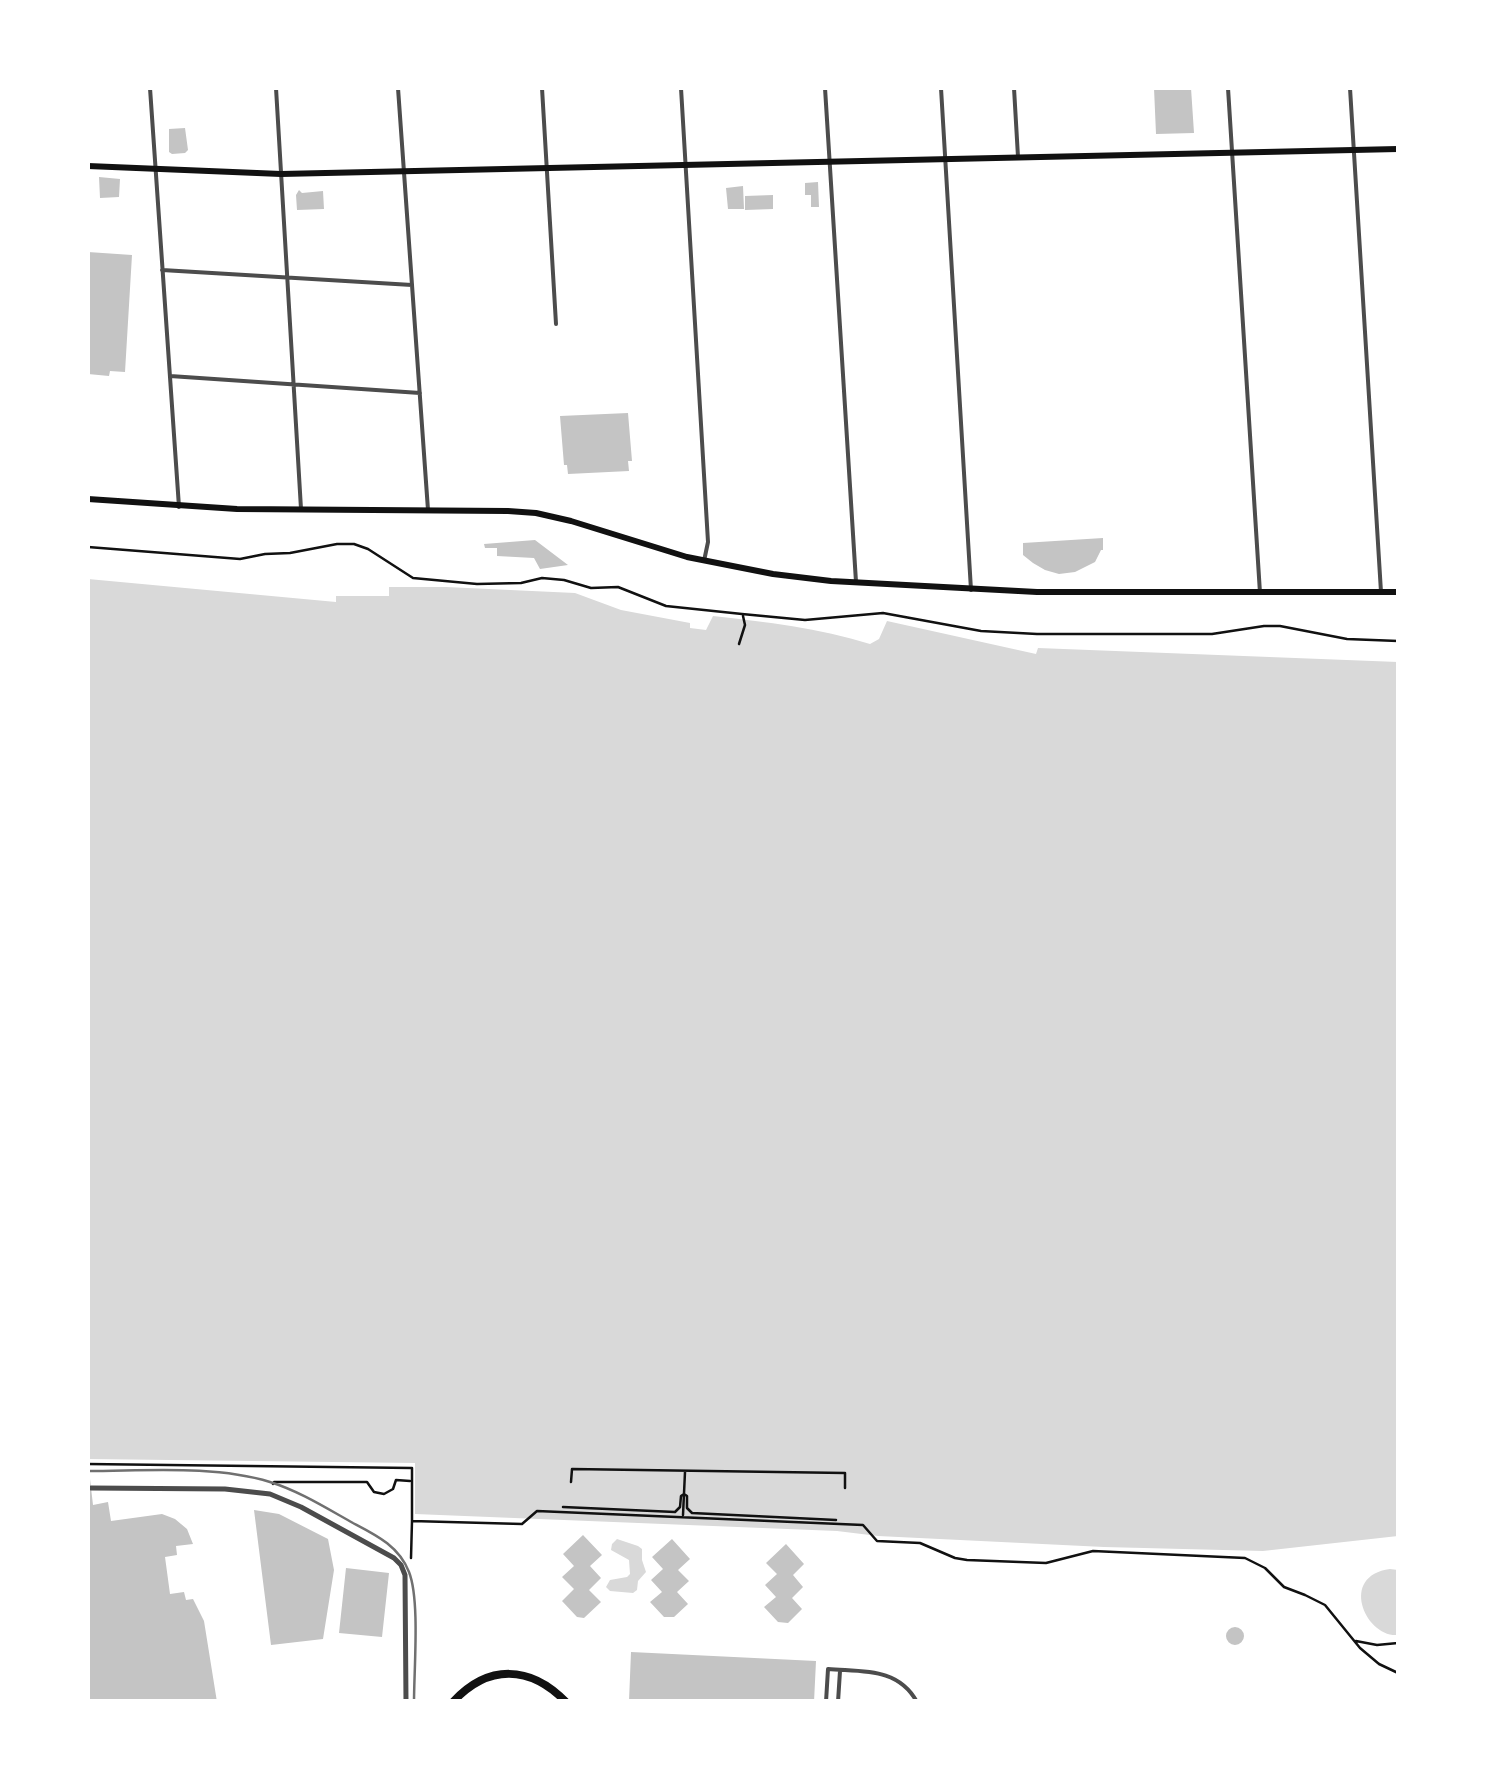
<!DOCTYPE html>
<html>
<head>
<meta charset="utf-8">
<style>
  body { margin:0 }
  #map { position:relative; width:1486px; height:1789px; overflow:hidden; background:#fff; font-family:Commissioner,sans-serif }
  canvas { display:block }
  .frame { position:absolute; inset:0; border:90px solid #fff; pointer-events:none }
</style>
</head>
<body>
<div id="map">
<canvas width="1486" height="1789"></canvas>
<div class="frame"></div>
</div>
<script>
const ctx = document.querySelector('canvas').getContext('2d');
ctx.lineJoin = 'round';
function fillPath(path, color) { ctx.fillStyle = color; ctx.fill(path, 'evenodd'); }
function strokePath(path, color, width, dash) { ctx.strokeStyle = color; ctx.lineWidth = width; ctx.lineCap = dash ? 'butt' : 'round'; ctx.setLineDash(dash || []); ctx.stroke(path); }
const water = new Path2D(`
  M 88,579 L 336,602 L 336,596 L 389,596 L 389,587 L 446,587 L 575,593 L 621,610 L 690,623 L 690,628 L 706,630 L 713,616 C 767,622 819,628 870,644 L 879,639 L 887,621 L 1036,654 L 1038,648 L 1398,662 L 1398,1536 L 1263,1551 L 1104,1547 L 878,1536 L 837,1531 L 415,1514 L 415,1463 L 88,1459 Z
  M 617,1539 L 638,1546 L 642,1549 L 642,1560 L 646,1572 L 638,1581 L 637,1590 L 633,1593 L 610,1591 L 606,1587 L 610,1580 L 627,1577 L 630,1574 L 629,1560 L 611,1550 L 612,1544 Z
  M 1390,1569 L 1398,1570 L 1398,1635 C 1366,1638 1338,1576 1390,1569 Z`);
const building = new Path2D(`
  M 1154,88 L 1191,88 L 1194,133 L 1156,134 Z
  M 185,128 L 188,150 L 185,153 L 172,154 L 169,152 L 169,129 Z
  M 99,177 L 120,179 L 119,197 L 100,198 Z
  M 818,182 L 819,207 L 811,207 L 811,195 L 805,195 L 805,183 Z
  M 743,186 L 744,209 L 728,209 L 726,188 Z
  M 299,190 L 302,193 L 323,191 L 324,209 L 297,210 L 296,195 Z
  M 773,195 L 773,209 L 745,210 L 745,196 Z
  M 88,252 L 132,255 L 125,372 L 110,371 L 109,376 L 88,374 Z
  M 628,413 L 632,461 L 628,461 L 629,471 L 568,474 L 567,465 L 564,465 L 560,416 Z
  M 1103,538 L 1103,550 L 1101,550 L 1095,562 L 1075,572 L 1059,574 L 1045,570 L 1033,563 L 1023,555 L 1023,543 Z
  M 535,540 L 568,565 L 540,569 L 534,558 L 497,556 L 497,548 L 485,548 L 484,544 Z
  M 88,1479 L 90,1479 L 93,1505 L 108,1502 L 111,1521 L 162,1514 L 175,1519 L 187,1529 L 193,1544 L 176,1546 L 177,1555 L 165,1557 L 170,1594 L 184,1592 L 186,1600 L 193,1599 L 204,1621 L 217,1702 L 88,1702 Z
  M 254,1510 L 279,1514 L 328,1539 L 334,1570 L 323,1639 L 271,1645 Z
  M 583,1535 L 602,1555 L 590,1566 L 601,1578 L 589,1590 L 601,1602 L 584,1618 L 577,1617 L 562,1601 L 574,1589 L 562,1577 L 574,1566 L 563,1554 Z
  M 672,1539 L 690,1559 L 678,1570 L 689,1581 L 677,1592 L 688,1604 L 674,1617 L 664,1617 L 650,1602 L 662,1592 L 651,1580 L 663,1569 L 652,1557 Z
  M 786,1544 L 804,1564 L 793,1575 L 803,1587 L 792,1598 L 802,1609 L 788,1623 L 778,1622 L 764,1607 L 776,1597 L 765,1585 L 777,1574 L 766,1563 Z
  M 346,1568 L 389,1573 L 382,1637 L 339,1633 Z
  M1226 1636a9 9 0 1 1 18 0a9 9 0 1 1-18 0Z
  M 631,1652 L 816,1661 L 814,1702 L 629,1701 Z`);
const path = new Path2D(`
  M 88,547 L 240,559 L 265,554 L 290,553 L 337,544 L 354,544 L 368,549 L 413,578 L 477,584 L 521,583 L 542,578 L 564,580 L 591,588 L 618,587 L 666,606 L 742,614 L 805,620 L 883,613 L 981,631 L 1037,634 L 1212,634 L 1264,626 L 1280,626 L 1347,639 L 1398,641
  M 739,644 L 745,625 L 743,616
  M 88,1464 L 412,1468 L 412,1521 L 522,1524 L 537,1511 L 863,1525 L 877,1541 L 920,1543 L 955,1558 L 967,1560 L 1046,1563 L 1093,1551 L 1245,1558 L 1265,1568 L 1284,1587 L 1305,1595 L 1325,1605 L 1360,1648 L 1379,1664 L 1398,1673
  M 571,1482 L 572,1469 L 845,1473 L 845,1488
  M 273,1484 L 274,1482 L 367,1482 L 374,1492 L 384,1494 L 393,1489 L 396,1480 L 410,1481
  M 563,1507 L 675,1512 L 680,1507 L 681,1496 L 684,1494 L 687,1496 L 687,1508 L 692,1513 L 836,1520
  M 683,1515 L 685,1472
  M 411,1558 L 412,1521
  M 1356,1641 L 1377,1645 L 1398,1643`);
const minor = new Path2D(`
  M 150,88 L 179,507
  M 276,88 L 301,509
  M 398,88 L 428,510
  M 542,88 L 556,324
  M 681,88 L 708,542 L 704,561
  M 825,88 L 856,582
  M 941,88 L 971,590
  M 1014,88 L 1018,157
  M 1228,88 L 1260,593
  M 1350,88 L 1381,592
  M 162,270 L 412,285
  M 170,376 L 420,393
  M 826,1702 L 828,1669 C 862,1672 898,1667 917,1702
  M 838,1702 L 840,1671`);
const tertiary = new Path2D(`
  M 91,1488 L 225,1489 L 270,1494 L 301,1507 L 394,1558 L 401,1565 L 405,1575 L 406,1702`);
const secondary = new Path2D(`
  M 88,166 L 281,174 L 1398,149
  M 88,499 L 237,509 L 508,511 L 536,513 L 571,521 L 687,557 L 773,574 L 831,581 L 1037,592 L 1398,592`);
const motorway = new Path2D(`
  M 453,1702 C 488,1664 530,1665 566,1702`);
const tram = new Path2D(`
  M 88,1471 C 146,1471 215,1465 270,1482 C 299,1491 326,1508 353,1523 C 376,1535 399,1546 409,1572 C 420,1600 414,1668 414,1702`);
fillPath(water, '#d9d9d9');
fillPath(building, '#c4c4c4');
strokePath(path, '#111', 2.5);
strokePath(minor, '#4c4c4c', 4);
strokePath(tertiary, '#4c4c4c', 5);
strokePath(secondary, '#111', 6);
strokePath(motorway, '#111', 8);
strokePath(tram, '#707070', 2.5);
</script>
</body>
</html>
